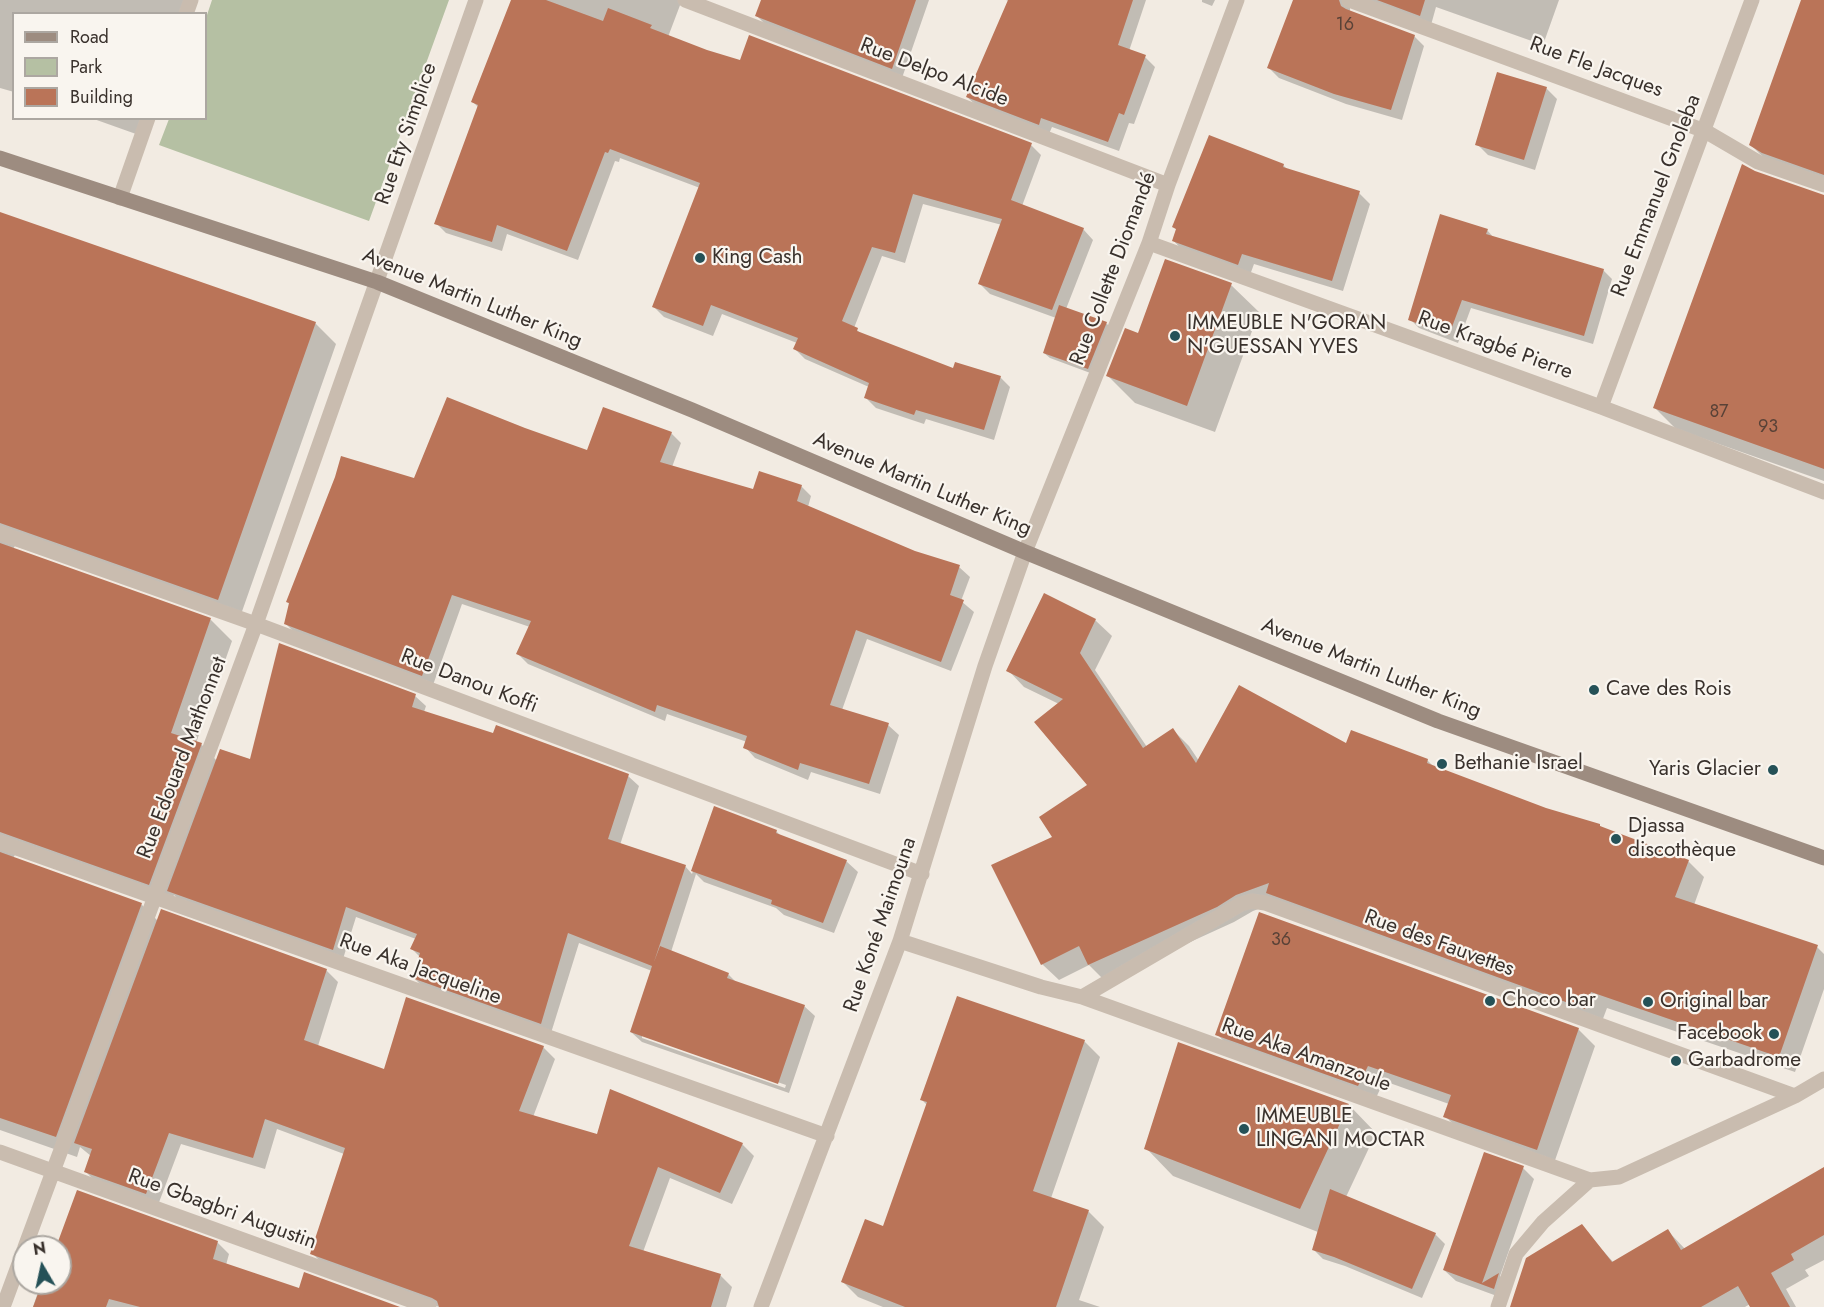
<!DOCTYPE html>
<html>
<head>
<meta charset="utf-8">
<style>
  body { margin:0 }
  #map { position:relative; width:1824px; height:1307px; overflow:hidden; background:#f2ebe2; font-family:Jost,sans-serif }
  canvas { display:block }
  .legend { position:absolute; left:12px; top:12px; width:195px; height:108px; box-sizing:border-box; background:#f9f5ef; border:2px solid #aca7a1; margin:0; padding:8px 10px; list-style:none; font-size:18px; color:#39312c }
  .legend li { display:flex; align-items:center; gap:12px; height:30px }
  .legend b { width:30px; border:2px solid #aca7a1 }
  .north { position:absolute; left:12px; top:1235px; width:60px; height:60px; box-sizing:border-box; background:#f9f5ef; border:2px solid #aca7a1; border-radius:50%; rotate:351deg; font-size:16px; font-weight:700; line-height:24px; text-align:center; color:#39312c }
  .north::after { content:''; display:block; margin:auto; width:21px; height:27px; background:#255157; clip-path:polygon(50% 0,100% 100%,50% 72%,0 100%) }
</style>
</head>
<body>
<div id="map">
<canvas width="1824" height="1307"></canvas>
<ul class="legend">
<li><b style="height:8px;background:#9d8c80"></b>Road</li>
<li><b style="height:16px;background:#b5c0a3"></b>Park</li>
<li><b style="height:16px;background:#ba7458"></b>Building</li>
</ul>
<div class="north">N</div>
</div>
<script>
const ctx = document.querySelector('canvas').getContext('2d');
ctx.lineJoin = 'round';
function fillPath(path, color) { ctx.fillStyle = color; ctx.fill(path, 'evenodd'); }
function strokePath(path, color, width, dash) { ctx.strokeStyle = color; ctx.lineWidth = width; ctx.lineCap = dash ? 'butt' : 'round'; ctx.setLineDash(dash || []); ctx.stroke(path); }
function write(font, color, halo, rows, align = 'center') {
  ctx.font = font + ' Jost,sans-serif'; ctx.lineWidth = 4.5; ctx.setLineDash([]); ctx.textBaseline = 'middle'; ctx.strokeStyle = halo; ctx.fillStyle = color; for (const [text, x, y, turn = 0] of rows) {
    ctx.save(); ctx.translate(x, y); ctx.rotate((+turn || 0) * Math.PI / 180); ctx.textAlign = isNaN(turn) ? turn : align; if (halo) ctx.strokeText(text, 0, 0); ctx.fillText(text, 0, 0); ctx.restore();
  }
}
const green = new Path2D(`
  M 212,0 L 449,0 L 369,221 L 159,145 L 169,119 L 206,118 L 206,18 Z`);
const shadow = new Path2D(`
  M 0,0 L 185,0 L 180,14 L 14,14 L 14,92 L 0,88 Z
  M 512,0 L 682,0 L 668,37 L 706,52 L 1031,145 L 1041,155 L 1022,206 L 1083,229 L 1093,240 L 1066,309 L 1106,323 L 1111,328 L 1093,374 L 1050,358 L 1044,353 L 1056,318 L 990,294 L 980,284 L 1002,225 L 923,204 L 905,263 L 882,256 L 854,328 L 862,334 L 954,370 L 1000,377 L 1010,387 L 994,440 L 926,419 L 924,424 L 876,408 L 866,398 L 869,387 L 805,359 L 795,349 L 797,343 L 722,314 L 713,336 L 664,317 L 654,307 L 700,188 L 620,158 L 619,162 L 615,161 L 578,260 L 507,234 L 502,251 L 446,233 L 436,223 L 478,107 L 473,102 Z
  M 763,0 L 929,0 L 902,78 L 767,26 L 757,16 Z
  M 1006,0 L 1146,0 L 1129,51 L 1145,57 L 1155,67 L 1134,124 L 1129,123 L 1119,151 L 1052,127 L 1049,134 L 978,107 L 967,97 L 1009,1 Z
  M 1202,0 L 1215,0 L 1212,6 L 1202,2 Z
  M 1295,0 L 1559,0 L 1543,45 L 1436,7 L 1431,25 L 1350,7 L 1350,12 L 1414,36 L 1424,46 L 1402,120 L 1346,104 L 1279,78 L 1269,68 Z
  M 1803,0 L 1824,0 L 1824,187 L 1772,166 L 1751,145 Z
  M 1546,88 L 1557,99 L 1535,170 L 1488,155 L 1477,144 Z
  M 91,118 L 142,118 L 136,134 Z
  M 1283,165 L 1288,170 L 1359,193 L 1370,204 L 1343,291 L 1254,264 L 1250,275 L 1184,252 L 1173,240 L 1177,230 L 1174,227 Z
  M 1754,173 L 1824,196 L 1824,481 L 1676,429 L 1655,408 Z
  M 0,214 L 315,323 L 336,344 L 239,620 L 15,546 L 13,549 L 211,620 L 232,641 L 196,743 L 201,744 L 217,761 L 251,760 L 415,696 L 426,706 L 424,712 L 628,776 L 639,786 L 620,845 L 685,866 L 692,874 L 715,808 L 776,831 L 782,837 L 846,861 L 858,872 L 834,933 L 784,915 L 776,908 L 704,882 L 696,874 L 671,952 L 728,974 L 738,984 L 804,1006 L 815,1016 L 789,1093 L 642,1042 L 631,1032 L 652,971 L 579,943 L 551,1033 L 424,988 L 414,978 L 420,957 L 412,949 L 416,939 L 356,917 L 343,959 L 180,901 L 174,895 L 170,905 L 15,855 L 13,858 L 141,904 L 158,921 L 326,970 L 338,982 L 318,1046 L 385,1071 L 543,1047 L 555,1059 L 533,1117 L 598,1136 L 742,1144 L 754,1156 L 732,1204 L 670,1178 L 643,1252 L 720,1275 L 732,1287 L 726,1307 L 439,1307 L 324,1265 L 312,1253 L 344,1154 L 277,1129 L 265,1169 L 181,1144 L 158,1205 L 97,1183 L 86,1172 L 91,1156 L 80,1147 L 77,1157 L 0,1130 ZM 642,1035 L 786,1085 L 785,1088 L 642,1038 Z
  M 1487,230 L 1494,238 L 1603,270 L 1612,279 L 1593,344 L 1471,308 L 1458,343 L 1419,328 L 1410,319 Z
  M 1231,285 L 1259,312 L 1215,432 L 1135,403 L 1108,376 L 1139,335 Z
  M 671,433 L 681,443 L 672,467 L 754,491 L 801,486 L 811,496 L 808,507 L 915,553 L 959,567 L 970,577 L 961,601 L 974,612 L 951,671 L 867,639 L 842,710 L 888,725 L 899,735 L 880,794 L 811,772 L 808,780 L 755,758 L 745,747 L 747,742 L 667,714 L 665,721 L 528,664 L 518,654 L 530,627 L 462,604 L 433,685 L 296,634 L 286,624 L 291,605 L 287,602 L 415,480 L 588,452 Z
  M 1095,620 L 1112,636 L 1095,670 L 1147,747 L 1173,730 L 1189,746 L 1199,761 L 1347,746 L 1427,760 L 1435,768 L 1546,809 L 1599,825 L 1604,830 L 1688,861 L 1704,877 L 1694,905 L 1817,947 L 1824,954 L 1824,989 L 1795,1072 L 1607,1008 L 1601,1024 L 1277,902 L 1253,911 L 1234,922 L 1105,981 L 1089,965 L 1059,980 L 1042,964 L 1055,837 L 1089,786 L 1059,704 L 1024,687 L 1008,670 Z
  M 1578,1029 L 1595,1046 L 1553,1166 L 1462,1133 L 1445,1116 L 1449,1104 L 1384,1081 L 1374,1102 L 1233,1051 L 1217,1034 Z
  M 1084,1041 L 1100,1057 L 1051,1198 L 1088,1211 L 1104,1227 L 1079,1300 L 1100,1307 L 883,1307 L 858,1297 L 842,1281 L 884,1228 L 927,1105 L 922,1100 Z
  M 1179,1044 L 1349,1105 L 1376,1133 L 1346,1197 L 1435,1234 L 1445,1244 L 1422,1298 L 1345,1266 L 1323,1259 L 1313,1249 L 1318,1232 L 1173,1176 L 1146,1148 Z
  M 1523,1168 L 1534,1179 L 1500,1276 L 1510,1286 L 1505,1299 L 1456,1281 L 1444,1270 Z
  M 1824,1169 L 1824,1260 L 1805,1270 L 1809,1276 L 1786,1289 L 1796,1307 L 1752,1307 L 1750,1304 L 1745,1307 L 1511,1307 L 1581,1226 L 1614,1263 L 1668,1231 L 1685,1249 Z
  M 217,1242 L 229,1254 L 226,1265 L 299,1289 L 396,1307 L 33,1307 L 41,1283 L 60,1283 L 60,1247 L 57,1247 Z`);
const building = new Path2D(`
  M 511,0 L 546,0 L 603,21 L 608,8 L 652,25 L 650,28 L 707,50 L 740,60 L 749,35 L 1032,143 L 1011,200 L 1084,228 L 1052,310 L 978,284 L 1002,219 L 913,194 L 895,253 L 872,247 L 842,321 L 858,328 L 857,331 L 953,368 L 955,362 L 1001,376 L 984,430 L 916,410 L 914,415 L 864,398 L 869,383 L 793,349 L 798,338 L 711,305 L 703,326 L 652,307 L 700,183 L 610,149 L 608,153 L 605,152 L 567,251 L 497,225 L 492,242 L 434,224 L 478,105 L 471,102 Z
  M 761,0 L 916,0 L 892,69 L 755,16 Z
  M 1008,0 L 1133,0 L 1118,45 L 1146,55 L 1124,115 L 1119,113 L 1108,142 L 1041,118 L 1039,125 L 966,97 Z
  M 1293,0 L 1339,0 L 1341,6 L 1346,9 L 1415,35 L 1391,110 L 1334,94 L 1267,68 Z
  M 1377,0 L 1425,0 L 1420,16 Z
  M 1801,0 L 1824,0 L 1824,175 L 1762,153 L 1749,145 Z
  M 1497,72 L 1547,87 L 1524,160 L 1475,145 Z
  M 1209,135 L 1284,164 L 1283,167 L 1360,191 L 1332,281 L 1242,254 L 1238,265 L 1172,241 L 1176,229 L 1172,227 Z
  M 1742,164 L 1755,171 L 1824,195 L 1824,469 L 1653,408 Z
  M 0,212 L 316,322 L 218,600 L 0,523 Z
  M 1440,214 L 1488,229 L 1486,234 L 1604,269 L 1584,336 L 1462,300 L 1449,335 L 1408,320 Z
  M 1165,259 L 1232,283 L 1187,406 L 1106,376 L 1125,328 L 1138,333 Z
  M 1059,305 L 1107,322 L 1088,369 L 1043,353 Z
  M 447,397 L 525,428 L 587,450 L 603,407 L 672,432 L 660,462 L 753,489 L 759,471 L 802,485 L 797,501 L 915,551 L 960,565 L 950,595 L 964,600 L 941,662 L 856,630 L 830,705 L 889,723 L 869,784 L 800,763 L 798,770 L 743,748 L 747,736 L 657,705 L 655,712 L 516,654 L 531,621 L 452,595 L 422,676 L 284,624 L 289,603 L 286,602 L 335,477 L 341,456 L 414,478 Z
  M 0,543 L 211,618 L 171,733 L 202,743 L 149,885 L 0,832 Z
  M 1044,593 L 1096,619 L 1080,653 L 1143,748 L 1173,728 L 1196,763 L 1239,685 L 1346,743 L 1351,730 L 1428,759 L 1427,763 L 1546,808 L 1600,824 L 1600,826 L 1689,860 L 1675,897 L 1818,945 L 1779,1057 L 1591,992 L 1585,1009 L 1266,893 L 1269,883 L 1236,895 L 1217,907 L 1088,965 L 1079,946 L 1041,965 L 991,865 L 1052,837 L 1039,817 L 1087,785 L 1034,722 L 1063,699 L 1006,671 Z
  M 279,643 L 416,694 L 412,707 L 493,733 L 496,725 L 629,774 L 608,839 L 686,865 L 654,962 L 660,946 L 729,973 L 727,978 L 805,1005 L 778,1084 L 630,1032 L 652,966 L 568,933 L 541,1024 L 412,978 L 420,953 L 410,949 L 417,934 L 346,907 L 333,950 L 167,891 L 220,749 L 250,759 Z
  M 714,806 L 777,830 L 776,833 L 847,860 L 823,923 L 771,904 L 772,900 L 691,871 Z
  M 0,852 L 142,903 L 56,1137 L 0,1118 Z
  M 161,909 L 327,969 L 304,1040 L 384,1069 L 406,997 L 544,1046 L 519,1111 L 597,1134 L 610,1089 L 743,1143 L 720,1193 L 658,1167 L 629,1246 L 721,1274 L 711,1307 L 439,1307 L 437,1301 L 432,1298 L 310,1254 L 345,1148 L 265,1119 L 253,1158 L 169,1133 L 146,1194 L 84,1172 L 92,1149 L 74,1143 Z
  M 1259,912 L 1579,1028 L 1537,1150 L 1443,1117 L 1451,1095 L 1368,1066 L 1358,1086 L 1215,1035 Z
  M 957,996 L 1085,1040 L 1033,1191 L 1089,1210 L 1056,1307 L 905,1307 L 841,1282 L 865,1219 L 883,1226 L 927,1102 L 920,1100 Z
  M 1178,1042 L 1349,1104 L 1300,1209 L 1144,1149 Z
  M 1484,1152 L 1524,1166 L 1482,1283 L 1499,1273 L 1494,1289 L 1443,1270 Z
  M 1824,1167 L 1824,1235 L 1791,1254 L 1794,1260 L 1771,1273 L 1790,1307 L 1750,1307 L 1738,1286 L 1701,1307 L 1510,1307 L 1526,1258 L 1582,1224 L 1612,1262 L 1668,1229 L 1681,1250 Z
  M 1330,1189 L 1436,1233 L 1412,1289 L 1334,1257 L 1312,1250 Z
  M 77,1190 L 218,1241 L 213,1259 L 299,1288 L 304,1272 L 400,1307 L 140,1307 L 109,1299 L 106,1307 L 33,1307 L 42,1283 L 60,1283 L 60,1247 L 56,1247 Z`);
const street = new Path2D(`
  M 685,0 L 1168,185
  M 1349,0 L 1705,131 L 1758,162 L 1824,185
  M 186,14 L 191,0
  M 120,198 L 148,118
  M 1149,243 L 1601,407 L 1824,492
  M 1601,407 L 1752,0
  M 0,533 L 256,624 L 922,874
  M 0,842 L 827,1136
  M 900,941 L 1041,987 L 1082,997 L 1590,1180 L 1619,1177 L 1795,1096 L 1824,1079
  M 1082,997 L 1241,904 L 1252,901 L 1265,903 L 1795,1096
  M 0,1152 L 429,1307
  M 25,1247 L 256,624 L 476,0
  M 3,1307 L 24,1250
  M 761,1307 L 900,941 L 985,666 L 1025,552 L 1149,243 L 1168,185 L 1237,0
  M 1498,1307 L 1516,1254 L 1543,1222 L 1590,1180`);
const secondary = new Path2D(`
  M 0,158 L 377,282 L 692,410 L 1025,552 L 1438,721 L 1824,858`);
const markers = [
  [700,258,6,"#255157"],
  [1175,336,6,"#255157"],
  [1594,690,6,"#255157"],
  [1442,764,6,"#255157"],
  [1773,770,6,"#255157"],
  [1616,839,6,"#255157"],
  [1490,1001,6,"#255157"],
  [1648,1002,6,"#255157"],
  [1774,1034,6,"#255157"],
  [1676,1061,6,"#255157"],
  [1244,1129,6,"#255157"]
];
const numberNames = [
  ["16",1345,26],
  ["87",1719,413],
  ["93",1768,428],
  ["36",1281,941]
];
const streetNames = [
  ["Rue Fle Jacques",1596,68,20],
  ["Rue Delpo Alcide",934,73,21],
  ["Rue Ety Simplice",407,134,-71],
  ["Rue Emmanuel Gnoleba",1657,196,-69],
  ["Rue Collette Diomandé",1114,269,-69],
  ["Avenue Martin Luther King",472,299,22],
  ["Rue Kragbé Pierre",1495,346,20],
  ["Avenue Martin Luther King",922,485,23],
  ["Avenue Martin Luther King",1371,669,22],
  ["Rue Danou Koffi",469,682,21],
  ["Rue Edouard Mathonnet",183,758,-69],
  ["Rue Koné Maimouna",881,925,-71],
  ["Rue des Fauvettes",1439,944,20],
  ["Rue Aka Jacqueline",420,970,20],
  ["Rue Aka Amanzoule",1306,1056,20],
  ["Rue Gbagbri Augustin",222,1210,20]
];
const poiNames = [
  ["King Cash",712,258],
  ["IMMEUBLE N'GORAN",1187,324],
  ["N'GUESSAN YVES",1187,348],
  ["Cave des Rois",1606,690],
  ["Bethanie Israel",1454,764],
  ["Yaris Glacier",1761,770,"right"],
  ["Djassa",1628,827],
  ["discothèque",1628,851],
  ["Choco bar",1502,1001],
  ["Original bar",1660,1002],
  ["Facebook",1762,1034,"right"],
  ["Garbadrome",1688,1061],
  ["IMMEUBLE",1256,1117],
  ["LINGANI MOCTAR",1256,1141]
];
fillPath(green, '#b5c0a3');
fillPath(shadow, '#0003');
fillPath(building, '#ba7458');
strokePath(street, '#c9bcaf', 15);
strokePath(secondary, '#9d8c80', 15);
for (const [x, y, r, color] of markers) { const dot = new Path2D(); dot.arc(x, y, r, 0, 2 * Math.PI); ctx.fillStyle = color; ctx.fill(dot); strokePath(dot, '#f9f5ef', 2); }
write('18px', '#594237', null, numberNames);
write('21px', '#39312c', '#f9f5ef', streetNames);
write('21px', '#39312c', '#f9f5ef', poiNames, 'left');
</script>
</body>
</html>
